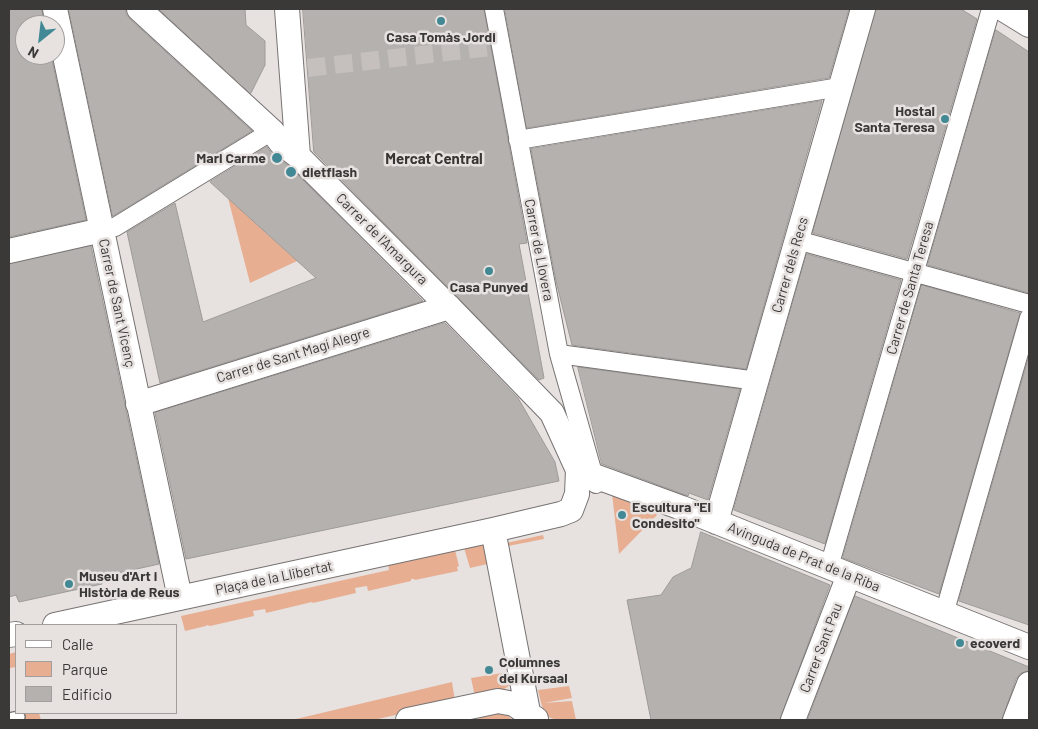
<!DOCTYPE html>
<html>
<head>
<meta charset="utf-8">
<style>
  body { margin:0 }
  #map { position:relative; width:1038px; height:729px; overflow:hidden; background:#e7e2e0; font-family:Barlow,sans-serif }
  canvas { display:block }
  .frame { position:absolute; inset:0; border:10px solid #3b3938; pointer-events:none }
  .legend { position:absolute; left:15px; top:624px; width:162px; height:90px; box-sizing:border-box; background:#e7e2e0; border:1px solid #a29e9d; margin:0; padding:6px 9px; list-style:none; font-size:15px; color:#3b3938 }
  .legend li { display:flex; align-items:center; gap:10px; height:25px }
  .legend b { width:25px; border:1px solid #a29e9d }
  .north { position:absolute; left:15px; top:15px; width:50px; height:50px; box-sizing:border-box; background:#e7e2e0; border:1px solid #a29e9d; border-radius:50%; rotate:209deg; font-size:14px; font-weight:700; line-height:20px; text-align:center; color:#3b3938 }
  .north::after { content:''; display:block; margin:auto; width:18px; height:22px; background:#438995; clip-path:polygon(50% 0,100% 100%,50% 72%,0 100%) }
</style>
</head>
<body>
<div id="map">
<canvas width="1038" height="729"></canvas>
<div class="frame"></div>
<ul class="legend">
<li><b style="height:6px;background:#fff"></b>Calle</li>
<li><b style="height:14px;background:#e7ae92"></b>Parque</li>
<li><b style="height:14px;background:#b5b1af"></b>Edificio</li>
</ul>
<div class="north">N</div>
</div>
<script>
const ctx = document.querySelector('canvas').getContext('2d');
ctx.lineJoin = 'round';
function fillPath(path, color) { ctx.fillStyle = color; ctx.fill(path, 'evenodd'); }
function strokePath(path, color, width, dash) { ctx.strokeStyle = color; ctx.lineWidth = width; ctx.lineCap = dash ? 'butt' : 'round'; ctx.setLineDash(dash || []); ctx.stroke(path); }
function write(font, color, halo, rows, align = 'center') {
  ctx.font = font + ' Barlow,sans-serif'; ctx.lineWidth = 5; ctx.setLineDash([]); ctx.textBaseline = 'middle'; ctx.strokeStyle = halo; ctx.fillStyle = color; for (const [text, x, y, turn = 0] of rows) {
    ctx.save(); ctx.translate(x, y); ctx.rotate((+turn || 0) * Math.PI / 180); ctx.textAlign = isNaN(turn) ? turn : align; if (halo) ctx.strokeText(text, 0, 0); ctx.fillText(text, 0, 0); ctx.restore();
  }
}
const green = new Path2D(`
  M 228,198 L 297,261 L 250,283 Z
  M 612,494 L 659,513 L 619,554 Z
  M 543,535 L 544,539 L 508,546 L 511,559 L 501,561 L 506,543 Z
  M 483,544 L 489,547 L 496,562 L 470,568 L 464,548 Z
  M 455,550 L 459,566 L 457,567 L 458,571 L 415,580 L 414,579 L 411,579 L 411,581 L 368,591 L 367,586 L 355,588 L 356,593 L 313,603 L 312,602 L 266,613 L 265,609 L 253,611 L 254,616 L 210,626 L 207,625 L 206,626 L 185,631 L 181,616 L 389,570 L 388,563 Z
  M 16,652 L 16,667 L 10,668 L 9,654 Z
  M 515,671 C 512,694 494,692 475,697 L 471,678 Z
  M 452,682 L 455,701 L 374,720 L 292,720 Z
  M 569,686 L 572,698 L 544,703 L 572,701 L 576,720 C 545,720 545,720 538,690 Z
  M 24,713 L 39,713 L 41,720 L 26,720 Z
  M 500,713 L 506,714 L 513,720 L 479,720 L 478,716 Z`);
const building = new Path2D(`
  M 9,9 L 42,9 L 44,25 L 25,25 L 25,55 L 51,55 L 86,220 L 9,237 Z
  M 69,9 L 126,9 L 126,14 L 130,19 L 252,131 L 113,216 Z
  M 159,9 L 245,9 L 246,25 L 265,41 L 265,65 L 251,93 Z
  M 303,9 L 484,9 L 527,243 L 519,244 L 544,378 L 539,380 L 314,152 Z
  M 505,9 L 849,9 L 829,78 L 527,128 Z
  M 876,9 L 961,9 L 977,19 L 907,259 L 813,233 Z
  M 996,30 L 1029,52 L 1029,293 L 928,265 Z
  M 822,101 L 746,369 L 572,345 L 556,281 L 531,149 Z
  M 267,147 L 272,154 L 289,166 L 423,301 L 160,383 L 127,232 L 175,203 L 203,322 L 316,278 L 210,182 Z
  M 91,246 L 159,564 L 101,577 L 102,584 L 19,602 L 16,595 L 9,597 L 9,264 Z
  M 807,254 L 901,280 L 825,544 L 734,510 Z
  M 922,285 L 1020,313 L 939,594 L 843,558 Z
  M 445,323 L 518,398 L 555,462 L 559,481 L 186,559 L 155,413 Z
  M 1029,356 L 1029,625 L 959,601 Z
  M 578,367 L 740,389 L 708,500 L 689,493 L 688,496 L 602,464 Z
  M 701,532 L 830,585 L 780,720 L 651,720 L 627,600 L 661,595 L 673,577 L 691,568 Z
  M 855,596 L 1029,667 L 1029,671 L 1021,673 L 1016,679 L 1002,720 L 808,720 Z`);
const pedestrianTunnel = new Path2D(`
  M 281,71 L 500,46`);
const service = new Path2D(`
  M 9,719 L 19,717`);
const pedestrian = new Path2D(`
  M 494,9 L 559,354 L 596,484
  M 518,140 L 840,87
  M 102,230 L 115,227 L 272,131
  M 797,240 L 1029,304
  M 559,354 L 757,381
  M 829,567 L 991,9
  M 944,614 L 1029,318`);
const minor = new Path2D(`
  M 55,9 L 180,598
  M 287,9 L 298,156
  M 1003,9 L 1029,25
  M 9,251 L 102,230
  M 138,404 L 449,307
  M 578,470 L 682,508 L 1029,647
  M 716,522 L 863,9
  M 493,530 L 528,712 L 532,720
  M 55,625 L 493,530 L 561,514 L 571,510 L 577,494 L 578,470 L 552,413 L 449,307 L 298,156 L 281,143 L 272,131 L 139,9
  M 9,635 L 16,634
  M 408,720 L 498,701 L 514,704 L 536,719
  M 793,720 L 849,575
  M 1015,720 L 1029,684`);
const markers = [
  [441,21,5,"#438995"],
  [945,119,5,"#438995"],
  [277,158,6,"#438995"],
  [291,172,6,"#438995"],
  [489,271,5,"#438995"],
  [622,515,5,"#438995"],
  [69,584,5,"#438995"],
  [960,643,5,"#438995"],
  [489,670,5,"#438995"]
];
const poiNames = [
  ["Casa Tomàs Jordi",441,37,"center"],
  ["Hostal",935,111,"right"],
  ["Santa Teresa",935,127,"right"],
  ["Mari Carme",266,158,"right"],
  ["dietflash",302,172],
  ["Casa Punyed",489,287,"center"],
  ["Escultura \"El",632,507],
  ["Condesito\"",632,523],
  ["Museu d'Art i",79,576],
  ["Història de Reus",79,592],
  ["ecoverd",970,643],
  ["Columnes",499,662],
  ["del Kursaal",499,678]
];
const streetNames = [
  ["Carrer de l'Amargura",382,239,45],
  ["Carrer de Llovera",539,250,79],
  ["Carrer dels Recs",790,265,-74],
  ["Carrer de Santa Teresa",910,288,-74],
  ["Carrer de Sant Vicenç",117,303,78],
  ["Carrer de Sant Magí Alegre",293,355,-17],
  ["Avinguda de Prat de la Riba",804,557,22],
  ["Plaça de la Llibertat",274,578,-12],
  ["Carrer Sant Pau",821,648,-69]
];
const neighbourhoodNames = [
  ["Mercat Central",434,159]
];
fillPath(green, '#e7ae92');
fillPath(building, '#b5b1af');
strokePath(building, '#9e9a98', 1);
strokePath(pedestrianTunnel, '#c5c0be', 18, [18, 9]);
strokePath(service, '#777372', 14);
strokePath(pedestrian, '#777372', 20);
strokePath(minor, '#777372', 26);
strokePath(service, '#fff', 11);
strokePath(pedestrian, '#fff', 18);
strokePath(minor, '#fff', 24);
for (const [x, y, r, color] of markers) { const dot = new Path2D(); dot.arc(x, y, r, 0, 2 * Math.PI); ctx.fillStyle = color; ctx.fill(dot); strokePath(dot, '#e7e2e0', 2); }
write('bold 14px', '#3b3938', '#e7e2e0', poiNames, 'left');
write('14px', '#3b3938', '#e7e2e0', streetNames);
write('bold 15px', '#383533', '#e7e2e0', neighbourhoodNames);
</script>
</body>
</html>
